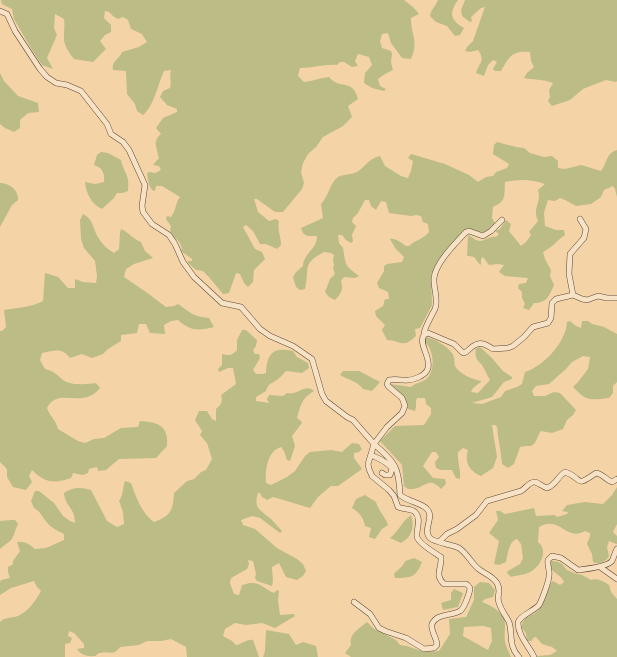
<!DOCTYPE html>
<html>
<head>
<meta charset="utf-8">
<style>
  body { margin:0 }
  canvas { display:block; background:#f4d3a7 }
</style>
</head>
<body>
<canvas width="617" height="657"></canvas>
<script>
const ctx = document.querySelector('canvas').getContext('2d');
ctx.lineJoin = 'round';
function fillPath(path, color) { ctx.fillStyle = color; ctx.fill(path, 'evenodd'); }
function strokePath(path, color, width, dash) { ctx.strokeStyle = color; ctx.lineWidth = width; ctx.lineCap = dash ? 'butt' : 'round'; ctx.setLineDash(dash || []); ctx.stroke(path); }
const green = new Path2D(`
  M 1,0 L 404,0 L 414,8 L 419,14 L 411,18 C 411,36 419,41 411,59 L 402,58 L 391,43 L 388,33 L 382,34 L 380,41 L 382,48 L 391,51 L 392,54 L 391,62 L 393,70 L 385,74 L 378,79 L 380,86 L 386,89 L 384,91 L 372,88 L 364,83 L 365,73 L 372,65 L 369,57 L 358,54 L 355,61 L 358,66 L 352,67 L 344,62 L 340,62 L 337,65 C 325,64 313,68 300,68 L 298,76 L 304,82 C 313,81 320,78 329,77 C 339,90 353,78 358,99 L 348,106 L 352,117 L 343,126 L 323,137 L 316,147 L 308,154 L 303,163 L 301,172 L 304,183 L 302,189 L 283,212 L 275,212 L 257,199 L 254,199 L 258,212 L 269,221 L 276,219 L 279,221 C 277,230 281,236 281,245 L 277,249 L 266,244 L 260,244 L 253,231 L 246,225 L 243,227 L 255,249 L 262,252 L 265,259 L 254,270 L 253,282 L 248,287 L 244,283 L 240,274 L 236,273 L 229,293 L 223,294 L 208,276 L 203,271 L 196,270 L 187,262 L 189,261 L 192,261 L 192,259 L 181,251 L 182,249 C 182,249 180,243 180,243 C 175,236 168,237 171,226 L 166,219 L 167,216 L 171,217 C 177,209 175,203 180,197 L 162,186 L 156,186 L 155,191 L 152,190 L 149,185 L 147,173 L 150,172 L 155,173 L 161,170 L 159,166 L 153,165 L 159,158 C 157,148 152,141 161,134 L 156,128 L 163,118 L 177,112 L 177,109 L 167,105 L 160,97 L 163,91 L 170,88 C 172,82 169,77 171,70 L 164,71 C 158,84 154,106 143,115 L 137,111 L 135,104 L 127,94 L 126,71 L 113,70 C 111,61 119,60 122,52 L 139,47 L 147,42 L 142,34 L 131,29 L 128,20 L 123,17 L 118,19 L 113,16 L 109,12 L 105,11 L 104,18 L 111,25 L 111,32 L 105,35 L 100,41 L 106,49 L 93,62 L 74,59 C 69,53 63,44 64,36 C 64,30 65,26 64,19 L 55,14 L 54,28 L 57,35 L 47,58 L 53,69 L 42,65 L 32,50 L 14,19 L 12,9 L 2,4 Z
  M 438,0 L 458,0 C 449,13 450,20 464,28 L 460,35 L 455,36 L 447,26 L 436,22 L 430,16 C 431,9 436,6 438,0 Z
  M 465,0 L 617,0 L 617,81 L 616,82 L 606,80 L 593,85 L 583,89 L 570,100 L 552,106 L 548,101 L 550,97 L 549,90 L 553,83 C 542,79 535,80 524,78 L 527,73 L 534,67 L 531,61 L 530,52 C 512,50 509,57 501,71 L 495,71 L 493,69 L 497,62 L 493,60 L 488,65 L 484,76 L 476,73 C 479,62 486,62 478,50 L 470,52 L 465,51 L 467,47 L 473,41 L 485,7 L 481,8 L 471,17 L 472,21 L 470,22 L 462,16 L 461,10 Z
  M 0,73 L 4,81 L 18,96 L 38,103 L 39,112 L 28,113 L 20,120 L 20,128 L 14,132 L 5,128 L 0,124 Z
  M 497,142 L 516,147 L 524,148 L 530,153 L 544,157 L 552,156 L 558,161 L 558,168 L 565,169 L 581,165 L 601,171 C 607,164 606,153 617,150 L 617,197 L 615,189 L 613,186 L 604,190 L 601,197 L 591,204 L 576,206 L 565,200 L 560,198 L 555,201 L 548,200 L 544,213 L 545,226 L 556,230 L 564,230 L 565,235 C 556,241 553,247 543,252 L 545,259 L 551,270 L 550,276 L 554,285 C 549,296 547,303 534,303 L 529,310 L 523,308 L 525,304 L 522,298 L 522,292 L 518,288 L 519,284 L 526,283 L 528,278 L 505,276 L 499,272 L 504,265 L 498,264 L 489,265 L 483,257 L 481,259 L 481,265 C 474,260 478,256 467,256 L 468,235 C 472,237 476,241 480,241 C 486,241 488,236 496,237 L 499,234 L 495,231 L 500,229 L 506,220 L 511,224 L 509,231 L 521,246 L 526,242 L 531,235 L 529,232 L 538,221 C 532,206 542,204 538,190 L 545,184 C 531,179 519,179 505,182 C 504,195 507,201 493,207 L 492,218 L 496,225 C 483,235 482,233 467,228 L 438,261 L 431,276 L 432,305 L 420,328 L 415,329 L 416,336 C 402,349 403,341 387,340 L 382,330 L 385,325 L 376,316 L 375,311 L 383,306 L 385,299 L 389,299 L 388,292 L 379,288 L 377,283 L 384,271 L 384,266 L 387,264 L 402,262 L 404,257 L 395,248 L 390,239 C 396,238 401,243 406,246 L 409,246 C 415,240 424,239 429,232 L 428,224 L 423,222 L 421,216 L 416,215 L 411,216 L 389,213 L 386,202 L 381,201 L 376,210 L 371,206 L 369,200 L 365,200 L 358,213 L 353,218 L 352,222 L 356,226 L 352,235 L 353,241 L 351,243 L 346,240 L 342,235 L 338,235 L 339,243 L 343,248 C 346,265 344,265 359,276 L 355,278 L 344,277 L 341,281 C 344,289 341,294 335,300 L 329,297 L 325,292 L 330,279 L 335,274 L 333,268 L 334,265 L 333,260 L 334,255 L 331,253 L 324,252 C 301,264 310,268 305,289 L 300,290 L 296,287 L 293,277 L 296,272 L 303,266 C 304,252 317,250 317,236 L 307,236 L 303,233 L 301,228 L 323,218 L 321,204 C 329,196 329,184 338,177 C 343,174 351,175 357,172 C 366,166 368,159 380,156 L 385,166 L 401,176 L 408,178 L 411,171 L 413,161 L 408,158 L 411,154 L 445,164 L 469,175 L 478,182 L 486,177 L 493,176 L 496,172 L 507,168 L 509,164 L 493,154 L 494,145 Z
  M 101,152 L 108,153 L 121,160 C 124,174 130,174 128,191 L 123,193 L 117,193 L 114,198 L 102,209 C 91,204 86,193 85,182 L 95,184 L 104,182 C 105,174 103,168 94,165 L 97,155 Z
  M 0,183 C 9,183 19,190 18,200 L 12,205 L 0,227 Z
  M 83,214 C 94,220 92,227 98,237 C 102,244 107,249 114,253 L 119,249 L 120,233 L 121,229 C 129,233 133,239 141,242 L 145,251 L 153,258 L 134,264 L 126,269 L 124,277 L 146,292 L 166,307 L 174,306 L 178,304 C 191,313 192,316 209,318 L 214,327 C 198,331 190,331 178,320 L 171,321 L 164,325 L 165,334 L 150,333 L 146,324 L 139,324 L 137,333 L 121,335 L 121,341 L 108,349 L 103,354 L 92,358 L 82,354 L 70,358 C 61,347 55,351 42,353 L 40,360 L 45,369 C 59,372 60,381 70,383 C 75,385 91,384 96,383 L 100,388 C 83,410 58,386 47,408 C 50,417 56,420 58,429 L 78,441 L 85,443 L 94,439 L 104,438 L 121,428 L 138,427 L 140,421 C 158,422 169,426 167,446 L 156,458 L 119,459 L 106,470 L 98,471 L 97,467 L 89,469 L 88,473 L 83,475 L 73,473 L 71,478 C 54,484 45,483 32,470 L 29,476 L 32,482 L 26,490 L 13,487 L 7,477 L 7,469 L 0,462 L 0,331 L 2,331 L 6,327 L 4,310 C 17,308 32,307 43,301 L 45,273 L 58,277 L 68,288 L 75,288 L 75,279 L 83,282 L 96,283 L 97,276 L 95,261 L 84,248 L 81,239 L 80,220 Z
  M 570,321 L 576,326 L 581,328 L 582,321 L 588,321 L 592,324 L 604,327 L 617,334 L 617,382 L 613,386 L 613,393 L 609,398 C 590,400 587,402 573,387 L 578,382 L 588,369 L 590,357 L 583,356 L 572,362 L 566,369 L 549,384 L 536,386 L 532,391 L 534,396 L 545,396 L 554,392 L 560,393 L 576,410 L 573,415 L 567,420 L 563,429 L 552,433 L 541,431 C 537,435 537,445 530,446 C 526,446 523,446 520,447 L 514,464 L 508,468 L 502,464 C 501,451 498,440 497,427 L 495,425 L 492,425 L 497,457 L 493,468 L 481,476 C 469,471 464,462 468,450 L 463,448 L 458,452 C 457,461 461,469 460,479 L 456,478 L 452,470 L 441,470 L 436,468 L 435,462 L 439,457 L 436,452 L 432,452 L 423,466 L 433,478 L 445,479 L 446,484 L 441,489 C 431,479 429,483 418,488 C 415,489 411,489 408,489 L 404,486 L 402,465 L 380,441 L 395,426 L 424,425 L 431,414 L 431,408 L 426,404 L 425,398 L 417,398 C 415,403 417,405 415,411 L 408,409 C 405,395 403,395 391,387 L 390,384 L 411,387 C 415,383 420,383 425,380 C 435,373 434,356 429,347 C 427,343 425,343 424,338 L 426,337 C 435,339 447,346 452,353 C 455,357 454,362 455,366 C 459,374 474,380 482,381 L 473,388 L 471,392 L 478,393 L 490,380 C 487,375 485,370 482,365 C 477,360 474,357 476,348 L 480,347 L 492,358 L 503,371 L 512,377 L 512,379 L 504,382 L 492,397 L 472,403 L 482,404 L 501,397 L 505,391 L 517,387 L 522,384 L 525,372 C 544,366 566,342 567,322 Z
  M 242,330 L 246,330 L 257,340 L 256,346 L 253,350 L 255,354 L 259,354 L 260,358 L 253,370 L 256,374 L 263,374 L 266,373 C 267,352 274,347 293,351 L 297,357 L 308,363 L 309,368 L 302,373 L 286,371 C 283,374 281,377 278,379 C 271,385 270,381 266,391 L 256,397 L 256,401 L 269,403 L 267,399 L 269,395 L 283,396 L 287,393 C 298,396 305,383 314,391 C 301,399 301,405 297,418 L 301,421 L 302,423 L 292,436 L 295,446 L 290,461 L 287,460 L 284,451 L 281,447 C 267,451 265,471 266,483 L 271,485 L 287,477 L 295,471 L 305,456 L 310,452 L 331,450 L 342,452 L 352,443 L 359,444 L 362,449 L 359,452 L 354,453 L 354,458 L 362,469 L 338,486 L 331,486 L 325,491 L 318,497 L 310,508 L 280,499 L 273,497 L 267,500 L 262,497 L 260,493 L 258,493 C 253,509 261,510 271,519 C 275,523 278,527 282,531 L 280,533 L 260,518 L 252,516 L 241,520 L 243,525 L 255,529 L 277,548 L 297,559 L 303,564 L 306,571 L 303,576 L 297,580 L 286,577 L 279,563 L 272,567 C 272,574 274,579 272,586 L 257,581 L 255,578 L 256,574 L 253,561 L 248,560 L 249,564 L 247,569 L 231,578 L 230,583 L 234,594 L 239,595 L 242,585 C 259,579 261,587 274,593 L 277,590 L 279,591 L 278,600 L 280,615 L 294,614 L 295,616 L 275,628 L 262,623 L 246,625 L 235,623 L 225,629 L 223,636 L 232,641 L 236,645 C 243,644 246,639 253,640 L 259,657 L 187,657 L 186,647 L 171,639 L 161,641 L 147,641 L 139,645 L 120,647 C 113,657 109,650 100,653 C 95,654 99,655 94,656 C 87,657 80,654 77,649 L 84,648 L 84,644 L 74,633 L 69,631 L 68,636 L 72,638 L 70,643 L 65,644 L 65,657 L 0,657 L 0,622 C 4,617 12,618 18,616 C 29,611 36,600 41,591 L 37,587 L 34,581 L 11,588 L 0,595 L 0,582 L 1,580 L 10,578 L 8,572 L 8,567 L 13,564 L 13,561 L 20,551 L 17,542 C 25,541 29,544 35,549 L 46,548 L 64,540 L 64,534 C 57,531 50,527 45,520 C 40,514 42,513 34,508 L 31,501 L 35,491 L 39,491 L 54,503 L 63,516 L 70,521 L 75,523 C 75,507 65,507 64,493 C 72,487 81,487 91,490 L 107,521 L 117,527 L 124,524 L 123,512 L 119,501 C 124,494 122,489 125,481 L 131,483 C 136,497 142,514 154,522 C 171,516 173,510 174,493 L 187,481 L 194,479 L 201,472 L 206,470 L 212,459 L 207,443 L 200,435 L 202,431 L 195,420 L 199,411 L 207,411 L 212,419 L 216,421 L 216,409 C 221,405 223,402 221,395 L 236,384 L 233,368 L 228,368 L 219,372 L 218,369 L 222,365 L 222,354 C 229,356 233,355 237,350 L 237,340 Z
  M 343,371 L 359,371 L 380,382 L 372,391 L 363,389 C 357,381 349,380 340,375 Z
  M 617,487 L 617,524 L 613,532 L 617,536 L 617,544 L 616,544 L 609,541 L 607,547 L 609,556 C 606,562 599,565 593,562 L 592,554 L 587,544 L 590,536 L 590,533 L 585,531 C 565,542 561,515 539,527 L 538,542 C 548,550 542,564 532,571 C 526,575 518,575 511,577 L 507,573 L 508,571 L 520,564 L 523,558 L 521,544 L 517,539 C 509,541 508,554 506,562 L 499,565 L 494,564 L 499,541 L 489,533 L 498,520 L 496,511 L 500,511 L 505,514 L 534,508 L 536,516 L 555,515 L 557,517 L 567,514 L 568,512 L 562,511 L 567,505 L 585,502 L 603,504 L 612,495 Z
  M 365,495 L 376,502 C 378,510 385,516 388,525 L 382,529 L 375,539 L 369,537 L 371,528 L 365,526 C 363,517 360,513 352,508 L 356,499 Z
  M 411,515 C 415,527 412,537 401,543 L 390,538 C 399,531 402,521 411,515 Z
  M 11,520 L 15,520 L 18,524 C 15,529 15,535 11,540 C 8,543 3,546 0,549 L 0,521 Z
  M 414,558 L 422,562 C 416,577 412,578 395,578 L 394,574 C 398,569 403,567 405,561 Z
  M 550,560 L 561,563 L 567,570 L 574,573 L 582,575 L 591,580 C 598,578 603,581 609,585 L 611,592 L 617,599 L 617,657 L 537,657 L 537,656 L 550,655 L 557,651 L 552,647 L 542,644 L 536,637 L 533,638 L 532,641 L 527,641 L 526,633 L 522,628 C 522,614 534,618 540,608 C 546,599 546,588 553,581 L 560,585 L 564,582 C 562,576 554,573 550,568 Z
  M 480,582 L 489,583 L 495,590 L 493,597 L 485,599 L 482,602 C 492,606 506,613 505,626 C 505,631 504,636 505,642 C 506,647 509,652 511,657 L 351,657 L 345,653 L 351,645 C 349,633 359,629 367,622 L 373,628 L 396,640 L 400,645 L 407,646 L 424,652 L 439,651 L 450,634 L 449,619 L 466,617 L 474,600 L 474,587 ZM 483,626 L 491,628 L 492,641 L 488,650 L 463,636 L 464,627 Z
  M 454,589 L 463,593 L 458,607 L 443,610 L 441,603 L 451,600 L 451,593 Z
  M 266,630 L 289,634 L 296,645 L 303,642 L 316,646 L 318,657 L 263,657 L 265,651 Z`);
const minor = new Path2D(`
  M 0,11 L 7,14 L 15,31 L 40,69 L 47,77 L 56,83 L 67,85 L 81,91 L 107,124 L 111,134 L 123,142 L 129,150 L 145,185 L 142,206 L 143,212 L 152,224 L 169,235 L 175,244 L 183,262 L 194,277 L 222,303 L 241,307 L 260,329 L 270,336 L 293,346 L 312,359 L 322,394 L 326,401 L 347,417 L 353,420 L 374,444 L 368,464 L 369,469 L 372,476 L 389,490 L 394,496 L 398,507 C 404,510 411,508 415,512 C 422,519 416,529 417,537 C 419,544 435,553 441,557 C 442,569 434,574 444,584 L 466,584 C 468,585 469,586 470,588 C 470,592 464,609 460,611 C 452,616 437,613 432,624 C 430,630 437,638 437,645 L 434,648 L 424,649 L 406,638 L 385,631 L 379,628 L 370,614 L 354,602
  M 573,295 L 569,274 L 570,254 L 584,238 L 586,229 L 580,219
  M 424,335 C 423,330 432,315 435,309 C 439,300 433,288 434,278 C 436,262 456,243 466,232 L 469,231 L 483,236 L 491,231 L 502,220
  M 371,455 C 379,459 387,461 392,469 L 390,475 L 385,475 L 382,473
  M 440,541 L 447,534 L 457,529 L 476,515 L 487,501 L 521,491 C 525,489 530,481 535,482 C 539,483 543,487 547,488 C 556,485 558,476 565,472 C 584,478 573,489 596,473 C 603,474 606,480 612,482 L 617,479
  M 600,567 L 617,579
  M 519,657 C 508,646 513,634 509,622 C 506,616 501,610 499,603 C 496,595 502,592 497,583 C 492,576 487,575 480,570 C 472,565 468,554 459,548 C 451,544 435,543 430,538 C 422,530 435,517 427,509 C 421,502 408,502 400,495 C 399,467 395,462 374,444 L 387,427 L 402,413 L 405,406 L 402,398 L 388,386 L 387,384 L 389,380 C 395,379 398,380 404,380 C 412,381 426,376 428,368 C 431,357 418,344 424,335 L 428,333 L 454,344 L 462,352 L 464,353 C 469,351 470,347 475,345 C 482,341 488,346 493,349 L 508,348 L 513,346 L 524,337 L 533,327 L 548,323 L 551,318 L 552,303 L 556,299 L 573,295 L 582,299 L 587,300 L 598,296 L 607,298 L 617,298
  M 534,657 C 529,646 518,636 518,623 C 519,616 534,611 539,605 C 542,600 549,581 549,576 C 550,570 547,565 548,560 L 552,556 L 561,558 L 578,570 C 586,569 607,567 612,561 C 614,557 615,552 617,549`);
fillPath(green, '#bcbc87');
strokePath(minor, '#5c4836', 6);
strokePath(minor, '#f8e2c6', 5);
</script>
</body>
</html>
